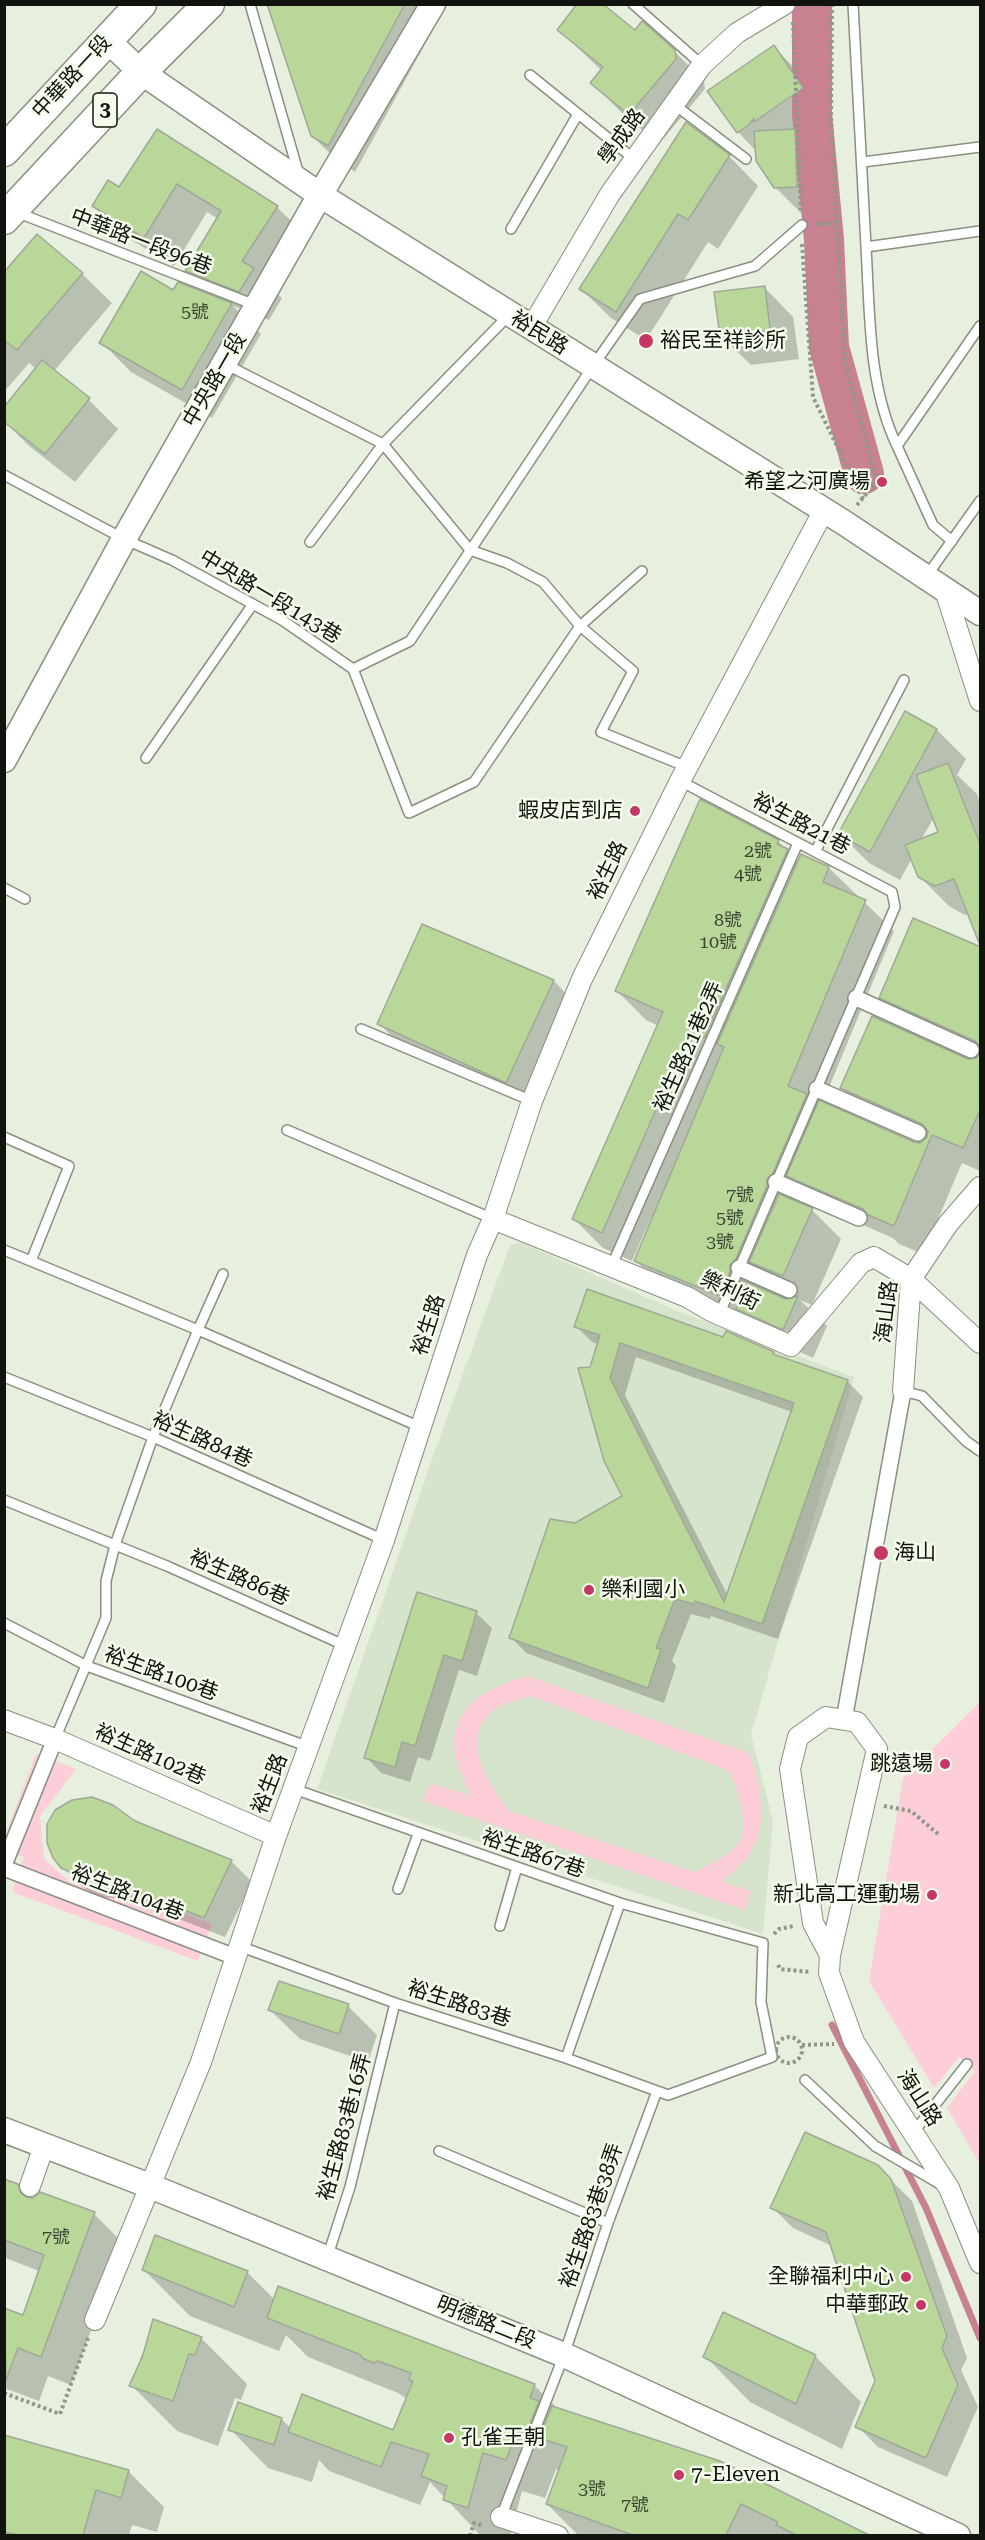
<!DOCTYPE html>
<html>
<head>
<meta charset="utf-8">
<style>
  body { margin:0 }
  #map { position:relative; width:985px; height:2540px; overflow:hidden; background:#e7f0de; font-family:"Roboto Serif",serif }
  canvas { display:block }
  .frame { position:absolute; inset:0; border:6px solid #11140e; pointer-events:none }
</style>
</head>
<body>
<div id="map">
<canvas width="985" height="2540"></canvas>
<div class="frame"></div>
</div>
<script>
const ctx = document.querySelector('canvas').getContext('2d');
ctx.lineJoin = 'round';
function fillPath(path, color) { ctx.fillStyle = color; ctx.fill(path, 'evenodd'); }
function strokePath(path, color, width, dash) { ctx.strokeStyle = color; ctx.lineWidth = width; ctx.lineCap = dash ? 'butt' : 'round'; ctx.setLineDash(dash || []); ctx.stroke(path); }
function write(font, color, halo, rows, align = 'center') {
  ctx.font = font + ' "Roboto Serif","Noto Sans TC",serif'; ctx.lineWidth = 5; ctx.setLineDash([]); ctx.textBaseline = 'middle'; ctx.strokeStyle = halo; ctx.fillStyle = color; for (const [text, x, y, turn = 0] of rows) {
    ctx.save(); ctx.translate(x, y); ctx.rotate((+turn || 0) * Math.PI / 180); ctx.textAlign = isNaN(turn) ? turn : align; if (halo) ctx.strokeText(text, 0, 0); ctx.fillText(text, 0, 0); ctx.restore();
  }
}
const built = new Path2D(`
  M 520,1242 L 675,1310 L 854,1377 L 751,1735 L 773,1821 L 763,1934 L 317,1789 L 437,1445 L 510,1245 Z`);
const green = new Path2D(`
  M 527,1676 L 749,1753 C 761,1785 770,1829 746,1859 C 739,1867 730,1874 722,1882 L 751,1891 L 745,1910 L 423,1801 L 430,1783 L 471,1796 C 465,1782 457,1768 455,1752 C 450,1704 489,1688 527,1676 ZM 531,1696 L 729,1771 C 737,1787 748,1822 741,1839 C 734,1855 709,1864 695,1872 L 509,1811 C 489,1783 459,1742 492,1711 C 501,1703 519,1700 531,1696 Z
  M 980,1702 L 980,2164 L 947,2108 L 975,2071 L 959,2057 L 934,2088 L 869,1981 L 903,1778 Z
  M 36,1754 L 76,1769 L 40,1816 L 44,1859 L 70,1882 L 106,1884 L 212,1924 L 198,1961 L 12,1892 L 24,1857 L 5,1850 L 4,1838 Z`);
const shadow = new Path2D(`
  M 274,4 L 447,4 L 355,172 L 340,163 L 312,136 Z
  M 559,30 L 635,32 L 674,51 L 704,81 L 705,89 L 659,144 L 621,112 L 592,83 L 602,71 Z
  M 774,47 L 803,77 L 832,118 L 802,138 L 824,160 L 826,216 L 805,217 L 775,187 L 757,152 L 738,132 Z
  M 157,131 L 277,207 L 306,236 L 272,289 L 282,298 L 269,320 L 233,306 L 261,334 L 212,418 L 131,372 L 101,342 L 174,292 L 215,298 L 187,270 L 218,219 L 207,212 L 174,266 L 123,235 L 94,206 L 120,189 Z
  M 729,156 L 758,186 L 718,249 L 708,242 L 646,340 L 611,318 L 581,289 Z
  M 4,274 L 82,274 L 112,303 L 54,371 L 89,400 L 118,429 L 75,482 L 28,445 L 4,421 L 36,369 L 29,363 L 4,392 Z
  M 764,287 L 793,317 L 799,359 L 751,365 L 721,336 Z
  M 906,713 L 937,730 L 966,759 L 957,775 L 977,794 L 980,804 L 980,939 L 969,913 L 965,915 L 949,906 L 919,876 L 912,858 L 900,880 L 869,863 L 840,834 ZM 934,817 L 940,833 L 921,840 Z
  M 778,841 L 799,862 L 829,868 L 894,931 L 822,1104 L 914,1143 L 920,1144 L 925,1141 L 871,1117 L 842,1088 L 967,1060 L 973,1061 L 978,1057 L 910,1027 L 880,997 L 980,949 L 980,1171 L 962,1163 L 923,1254 L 899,1244 L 893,1238 L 817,1205 L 806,1193 L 800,1204 L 812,1210 L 841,1239 L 812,1305 L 800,1300 L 827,1326 L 813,1358 L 665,1290 L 636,1261 L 653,1219 L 651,1218 L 632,1261 L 603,1248 L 574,1219 L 659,1026 L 646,1020 L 617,991 ZM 769,1279 L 780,1291 L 796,1298 L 786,1301 L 762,1291 Z
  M 423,926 L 554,981 L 574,1002 L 526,1102 L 399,1044 L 379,1023 Z
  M 576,1326 L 724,1339 L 773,1353 L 777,1357 L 847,1381 L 863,1397 L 778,1639 L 711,1616 L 710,1619 L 691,1614 L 672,1661 L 676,1666 L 664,1703 L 526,1653 L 511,1637 L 576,1524 L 624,1497 L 591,1368 L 598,1344 L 592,1342 ZM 636,1357 L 792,1412 L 728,1596 L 625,1395 Z
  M 476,1613 L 492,1628 L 477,1676 L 459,1670 L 430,1761 L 418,1757 L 410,1782 L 381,1773 L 366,1757 Z
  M 135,1822 L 231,1861 L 252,1882 L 225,1937 L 128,1899 L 101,1897 L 84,1888 L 62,1867 Z
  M 348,2006 L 377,2035 L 368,2062 L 300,2039 L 270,2010 Z
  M 877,2166 L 912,2201 L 967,2358 L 961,2370 L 978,2407 L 947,2477 L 878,2447 L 857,2426 L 877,2381 L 832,2246 L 793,2228 L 772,2207 Z
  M 4,2181 L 18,2185 L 31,2199 L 94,2214 L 123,2243 L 71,2385 L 48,2376 L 39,2401 L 4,2388 L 4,2310 L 24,2317 L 39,2271 L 8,2259 L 4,2256 Z
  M 156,2237 L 248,2273 L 275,2300 L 534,2385 L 559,2410 L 719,2463 L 865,2536 L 579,2536 L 547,2504 L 560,2471 L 556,2469 L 545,2498 L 522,2491 L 510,2536 L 481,2536 L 430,2482 L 420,2505 L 329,2471 L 319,2460 L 312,2482 L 268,2468 L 230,2429 L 281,2419 L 291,2428 L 394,2431 L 407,2399 L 398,2393 L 308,2357 L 286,2335 L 279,2351 L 190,2316 L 144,2270 Z
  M 724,2314 L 816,2357 L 861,2402 L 842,2449 L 750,2402 L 705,2356 Z
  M 154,2321 L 201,2338 L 247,2384 L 241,2400 L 235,2398 L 218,2446 L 177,2431 L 131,2385 Z
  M 4,2440 L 128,2471 L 164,2507 L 157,2532 L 132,2525 L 129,2536 L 4,2536 Z`);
const stream = new Path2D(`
  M 832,2025 L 926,2208 L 980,2338`);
const river = new Path2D(`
  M 812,4 L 812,114 L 824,240 L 829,347 L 864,474`);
const building = new Path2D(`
  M 267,4 L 405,4 L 328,146 L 311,136 Z
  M 577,4 L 603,4 L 635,30 L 642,21 L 675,50 L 676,59 L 629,115 L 590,83 L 603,67 L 557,30 Z
  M 774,45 L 803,88 L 754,122 L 754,118 L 749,125 L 737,133 L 707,91 Z
  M 686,122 L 730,155 L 688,220 L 678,214 L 616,312 L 579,289 Z
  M 157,129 L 278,206 L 242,261 L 254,268 L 239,292 L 185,271 L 221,211 L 177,184 L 144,238 L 92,206 L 108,180 L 119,187 Z
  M 795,129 L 797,187 L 774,188 L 756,161 L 754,131 Z
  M 37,234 L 83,273 L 17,350 L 4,340 L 4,272 Z
  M 141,271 L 173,290 L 178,282 L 232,303 L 182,390 L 99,343 Z
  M 765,286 L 770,330 L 720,337 L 714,292 Z
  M 42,360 L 90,398 L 45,454 L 4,422 L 4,407 Z
  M 905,711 L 937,729 L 870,852 L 838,834 Z
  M 948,763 L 981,846 L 979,943 L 954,879 L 935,886 L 918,877 L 905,845 L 938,832 L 916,775 Z
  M 700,799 L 779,840 L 777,844 L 788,849 L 704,1038 L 690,1032 L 602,1233 L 572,1219 L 663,1012 L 615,991 Z
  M 801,854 L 829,867 L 823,882 L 866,900 L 788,1086 L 807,1094 L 773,1173 L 767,1179 L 767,1186 L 736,1259 L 730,1265 L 730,1272 L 720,1296 L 634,1261 L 724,1047 L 717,1044 Z
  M 913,918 L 981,947 L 981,1048 L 975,1041 L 879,998 Z
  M 422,924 L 554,980 L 506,1083 L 377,1024 Z
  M 872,1016 L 968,1059 L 976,1058 L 981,1051 L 981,1108 L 963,1148 L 932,1135 L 894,1226 L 868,1215 L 863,1209 L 786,1176 L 819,1100 L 914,1142 L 920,1143 L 927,1137 L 928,1131 L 922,1124 L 840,1088 Z
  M 779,1194 L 813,1208 L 783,1276 L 749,1262 Z
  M 742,1280 L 786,1299 L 798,1296 L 783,1330 L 736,1309 L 738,1303 L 732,1301 Z
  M 587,1289 L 723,1337 L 726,1331 L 774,1352 L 773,1354 L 848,1380 L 762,1624 L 695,1601 L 694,1604 L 675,1599 L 656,1648 L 661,1649 L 648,1688 L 509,1638 L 550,1519 L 575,1523 L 622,1496 L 604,1461 L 578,1368 L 590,1367 L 600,1335 L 574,1327 ZM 620,1343 L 794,1403 L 724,1602 L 610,1378 Z
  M 417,1592 L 477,1611 L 462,1661 L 444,1655 L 415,1746 L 402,1742 L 395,1767 L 364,1758 Z
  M 92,1797 L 113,1805 L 135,1821 L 232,1860 L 204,1918 L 106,1879 L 79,1876 L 61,1868 L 53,1858 L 47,1843 L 47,1824 L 55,1810 L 72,1800 Z
  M 279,1981 L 349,2004 L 339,2034 L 268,2010 Z
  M 805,2132 L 878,2165 L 891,2179 L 947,2336 L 942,2348 L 958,2385 L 926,2458 L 855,2427 L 875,2381 L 826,2232 L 770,2208 Z
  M 4,2179 L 18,2184 L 21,2193 L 26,2197 L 33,2198 L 40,2192 L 95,2212 L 41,2357 L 18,2348 L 6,2380 L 4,2308 L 23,2315 L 44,2255 L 4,2240 Z
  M 155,2235 L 248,2271 L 234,2307 L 142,2270 Z
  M 278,2286 L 535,2384 L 530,2398 L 539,2401 L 526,2434 L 517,2431 L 506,2460 L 483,2453 L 468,2508 L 443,2500 L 447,2486 L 421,2476 L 429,2454 L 391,2442 L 381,2467 L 288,2432 L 302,2394 L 393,2430 L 413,2381 L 409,2380 L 411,2373 L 378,2361 L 374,2363 L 362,2358 L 361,2355 L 267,2318 Z
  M 723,2312 L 816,2355 L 796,2404 L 703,2357 Z
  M 153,2319 L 202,2337 L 195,2355 L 189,2354 L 173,2401 L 129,2386 L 143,2355 Z
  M 238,2402 L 282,2418 L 274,2445 L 228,2430 Z
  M 552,2406 L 720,2461 L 869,2535 L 796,2535 L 776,2525 L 778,2522 L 741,2504 L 726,2535 L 633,2535 L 546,2504 L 567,2447 L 539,2438 Z
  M 4,2435 L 129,2470 L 121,2498 L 96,2490 L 83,2535 L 18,2535 L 4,2532 Z`);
const path = new Path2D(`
  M 832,4 L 831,117 L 845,363 L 877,481 L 857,505
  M 793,22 L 801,210
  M 816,224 L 836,223
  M 802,244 L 813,397 L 863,499
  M 884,1806 L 911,1811 L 938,1834
  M 774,1934 L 779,1929 L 794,1926
  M 778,1965 L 780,1969 L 810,1972
  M776 2050a13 13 0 1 1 26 0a13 13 0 1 1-26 0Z
  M 802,2045 L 834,2044
  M 4,2393 L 60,2414 L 88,2338
  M 470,2536 L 474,2523 L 484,2526`);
const service = new Path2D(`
  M 250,4 L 299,175
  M 633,4 L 702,65
  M 853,4 L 866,247
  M 530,75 L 634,159
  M 675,105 L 746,159
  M 863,162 L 980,147
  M 16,212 L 255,305
  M 511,229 L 578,114
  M 225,364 L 383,444 L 470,550 L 507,563 L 543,582 L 580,626 L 633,671 L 601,732 L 687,767
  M 897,446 C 868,385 870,314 866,247 L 980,231
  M 4,475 L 124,539 L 172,560 L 282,620 L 353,669 L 409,813 L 474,782 L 580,626 L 642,571
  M 952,541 L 933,525 L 897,446 L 980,326
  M 310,542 L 383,444 L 510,314
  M 926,577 L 980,501
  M 353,669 L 410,641 L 593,366 L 640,299 L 755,266 L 802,225
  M 146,758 L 253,604
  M 680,781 L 892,892 L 895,907 L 719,1315
  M 815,852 L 904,680
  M 4,888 L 25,899
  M 361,1029 L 532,1101
  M 287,1130 L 493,1219
  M 4,1137 L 69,1166 L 31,1261
  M 4,1250 L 198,1330 L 223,1274
  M 612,1265 L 798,843
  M 4,1377 L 153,1437 L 384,1540
  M 903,1391 L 922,1396 L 966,1441 L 980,1451
  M 4,1500 L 167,1566 L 346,1646
  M 4,1623 L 87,1666 L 309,1747
  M 55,1739 L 106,1618 L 106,1581 L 115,1545 L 153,1437 L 198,1330 L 420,1427
  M 398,1889 L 418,1834
  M 500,1926 L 517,1867
  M 239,1946 L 395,2003 L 566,2058 L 668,2095 L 772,2057 L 761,2002 L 763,1943 L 620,1903 L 294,1789
  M 566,2058 L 620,1903
  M 805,2080 L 875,2146 L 940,2184
  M 913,2133 L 967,2064
  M 439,2151 L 608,2223
  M 327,2258 L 350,2187 L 395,2003
  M 501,2517 L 564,2355 L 608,2223 L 657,2091`);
const pedestrian = new Path2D(`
  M 856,998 L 971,1050
  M 817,1089 L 918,1133
  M 776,1182 L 859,1218
  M 739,1268 L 789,1290
  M 844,1720 L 903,1391
  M 4,1865 L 55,1739
  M 4,1868 L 235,1957`);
const minor = new Path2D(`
  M 531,328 L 610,194 L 702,65 L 737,33 L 785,4
  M 945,590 L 980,701
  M 493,1219 L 687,1297 L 711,1311 L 791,1346 L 861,1263 L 874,1257 L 911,1279 L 980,1343
  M 903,1391 L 911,1279 L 948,1224 L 980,1187
  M 4,1720 L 55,1739 L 276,1836
  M 830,1955 L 813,1923 L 790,1769 L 798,1737 L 826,1717 L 857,1722 L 877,1749 L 830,1955 L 829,1973 L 854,2042 L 949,2188 L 980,2263
  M 30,2186 L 44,2146
  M 95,2320 L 201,2062 L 276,1836 L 384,1540 L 477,1255 L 493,1219 L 532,1101 L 582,979 L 680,781 L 824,510
  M 501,2517 L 558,2536`);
const tertiary = new Path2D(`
  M 107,40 L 141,72 L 320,195 L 843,522 L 980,613
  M 4,760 L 124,539 L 320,195 L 433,4
  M 4,2130 L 150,2186 L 564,2355 L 958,2536`);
const primary = new Path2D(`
  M 4,151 L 141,4
  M 4,219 L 141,72 L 209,4`);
const markers = [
  [646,341,8,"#c43766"],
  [882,482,6,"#c43766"],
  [635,811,6,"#c43766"],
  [881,1553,8,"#c43766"],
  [589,1590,6,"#c43766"],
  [945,1764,6,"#c43766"],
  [932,1895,6,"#c43766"],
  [906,2277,6,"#c43766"],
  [921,2305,6,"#c43766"],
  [449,2438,6,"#c43766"],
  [679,2475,6,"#c43766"]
];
const numberNames = [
  ["5號",195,313],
  ["2號",758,852],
  ["4號",748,875],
  ["8號",728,921],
  ["10號",718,943],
  ["7號",740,1196],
  ["5號",730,1219],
  ["3號",720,1243],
  ["7號",56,2238],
  ["3號",592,2490],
  ["7號",635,2506]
];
const shields = [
  [105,110,24]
];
const shieldNames = [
  ["3",105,110]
];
const streetNames = [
  ["中華路一段",72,77,-47],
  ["學成路",622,137,-54],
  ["中華路一段96巷",141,242,21],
  ["裕民路",539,333,32],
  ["中央路一段",215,380,-60],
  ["中央路一段143巷",270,597,31],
  ["裕生路21巷",801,824,28],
  ["裕生路",608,871,-64],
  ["裕生路21巷2弄",689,1047,-66],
  ["樂利街",730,1291,26],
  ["海山路",887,1312,-83],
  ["裕生路",429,1325,-72],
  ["裕生路84巷",202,1440,24],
  ["裕生路86巷",239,1578,24],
  ["裕生路100巷",161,1674,20],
  ["裕生路102巷",150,1755,24],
  ["裕生路",270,1784,-69],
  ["裕生路67巷",533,1854,19],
  ["裕生路104巷",127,1893,21],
  ["裕生路83巷",459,2004,18],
  ["海山路",919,2098,57],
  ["裕生路83巷16弄",345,2127,-75],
  ["裕生路83巷38弄",592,2216,-71],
  ["明德路二段",486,2323,22]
];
const poiNames = [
  ["裕民至祥診所",660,341,"left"],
  ["希望之河廣場",870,482],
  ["蝦皮店到店",623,811],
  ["海山",894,1553,"left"],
  ["樂利國小",601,1590,"left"],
  ["跳遠場",933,1764],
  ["新北高工運動場",920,1895],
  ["全聯福利中心",894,2277],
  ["中華郵政",909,2305],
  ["孔雀王朝",461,2438,"left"],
  ["7-Eleven",691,2475,"left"]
];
fillPath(built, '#d7e4cc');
fillPath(green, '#fdced7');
fillPath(shadow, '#0003');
strokePath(stream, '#c88191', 7);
strokePath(river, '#c88191', 40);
fillPath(building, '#b8d799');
strokePath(building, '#a0a898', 1.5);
strokePath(service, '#889080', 12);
strokePath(pedestrian, '#889080', 18);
strokePath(minor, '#889080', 22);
strokePath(tertiary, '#889080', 27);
strokePath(primary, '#889080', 33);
strokePath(path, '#909689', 4, [3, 3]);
strokePath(service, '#fff', 9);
strokePath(pedestrian, '#fff', 15);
strokePath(minor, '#fff', 20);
strokePath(tertiary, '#fff', 24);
strokePath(primary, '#fff', 30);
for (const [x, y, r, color] of markers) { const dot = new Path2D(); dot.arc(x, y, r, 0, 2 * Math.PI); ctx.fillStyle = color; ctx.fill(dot); strokePath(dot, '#f4fdeb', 2); }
write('18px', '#3b4531', null, numberNames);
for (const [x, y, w] of shields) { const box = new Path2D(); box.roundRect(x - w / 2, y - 17, w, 34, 4.5); ctx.fillStyle = '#f4fdeb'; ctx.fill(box); strokePath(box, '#11140e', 1.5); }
write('bold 20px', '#11140e', null, shieldNames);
write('21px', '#11140e', '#f4fdeb', streetNames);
write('21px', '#11140e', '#f4fdeb', poiNames, 'right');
</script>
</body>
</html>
